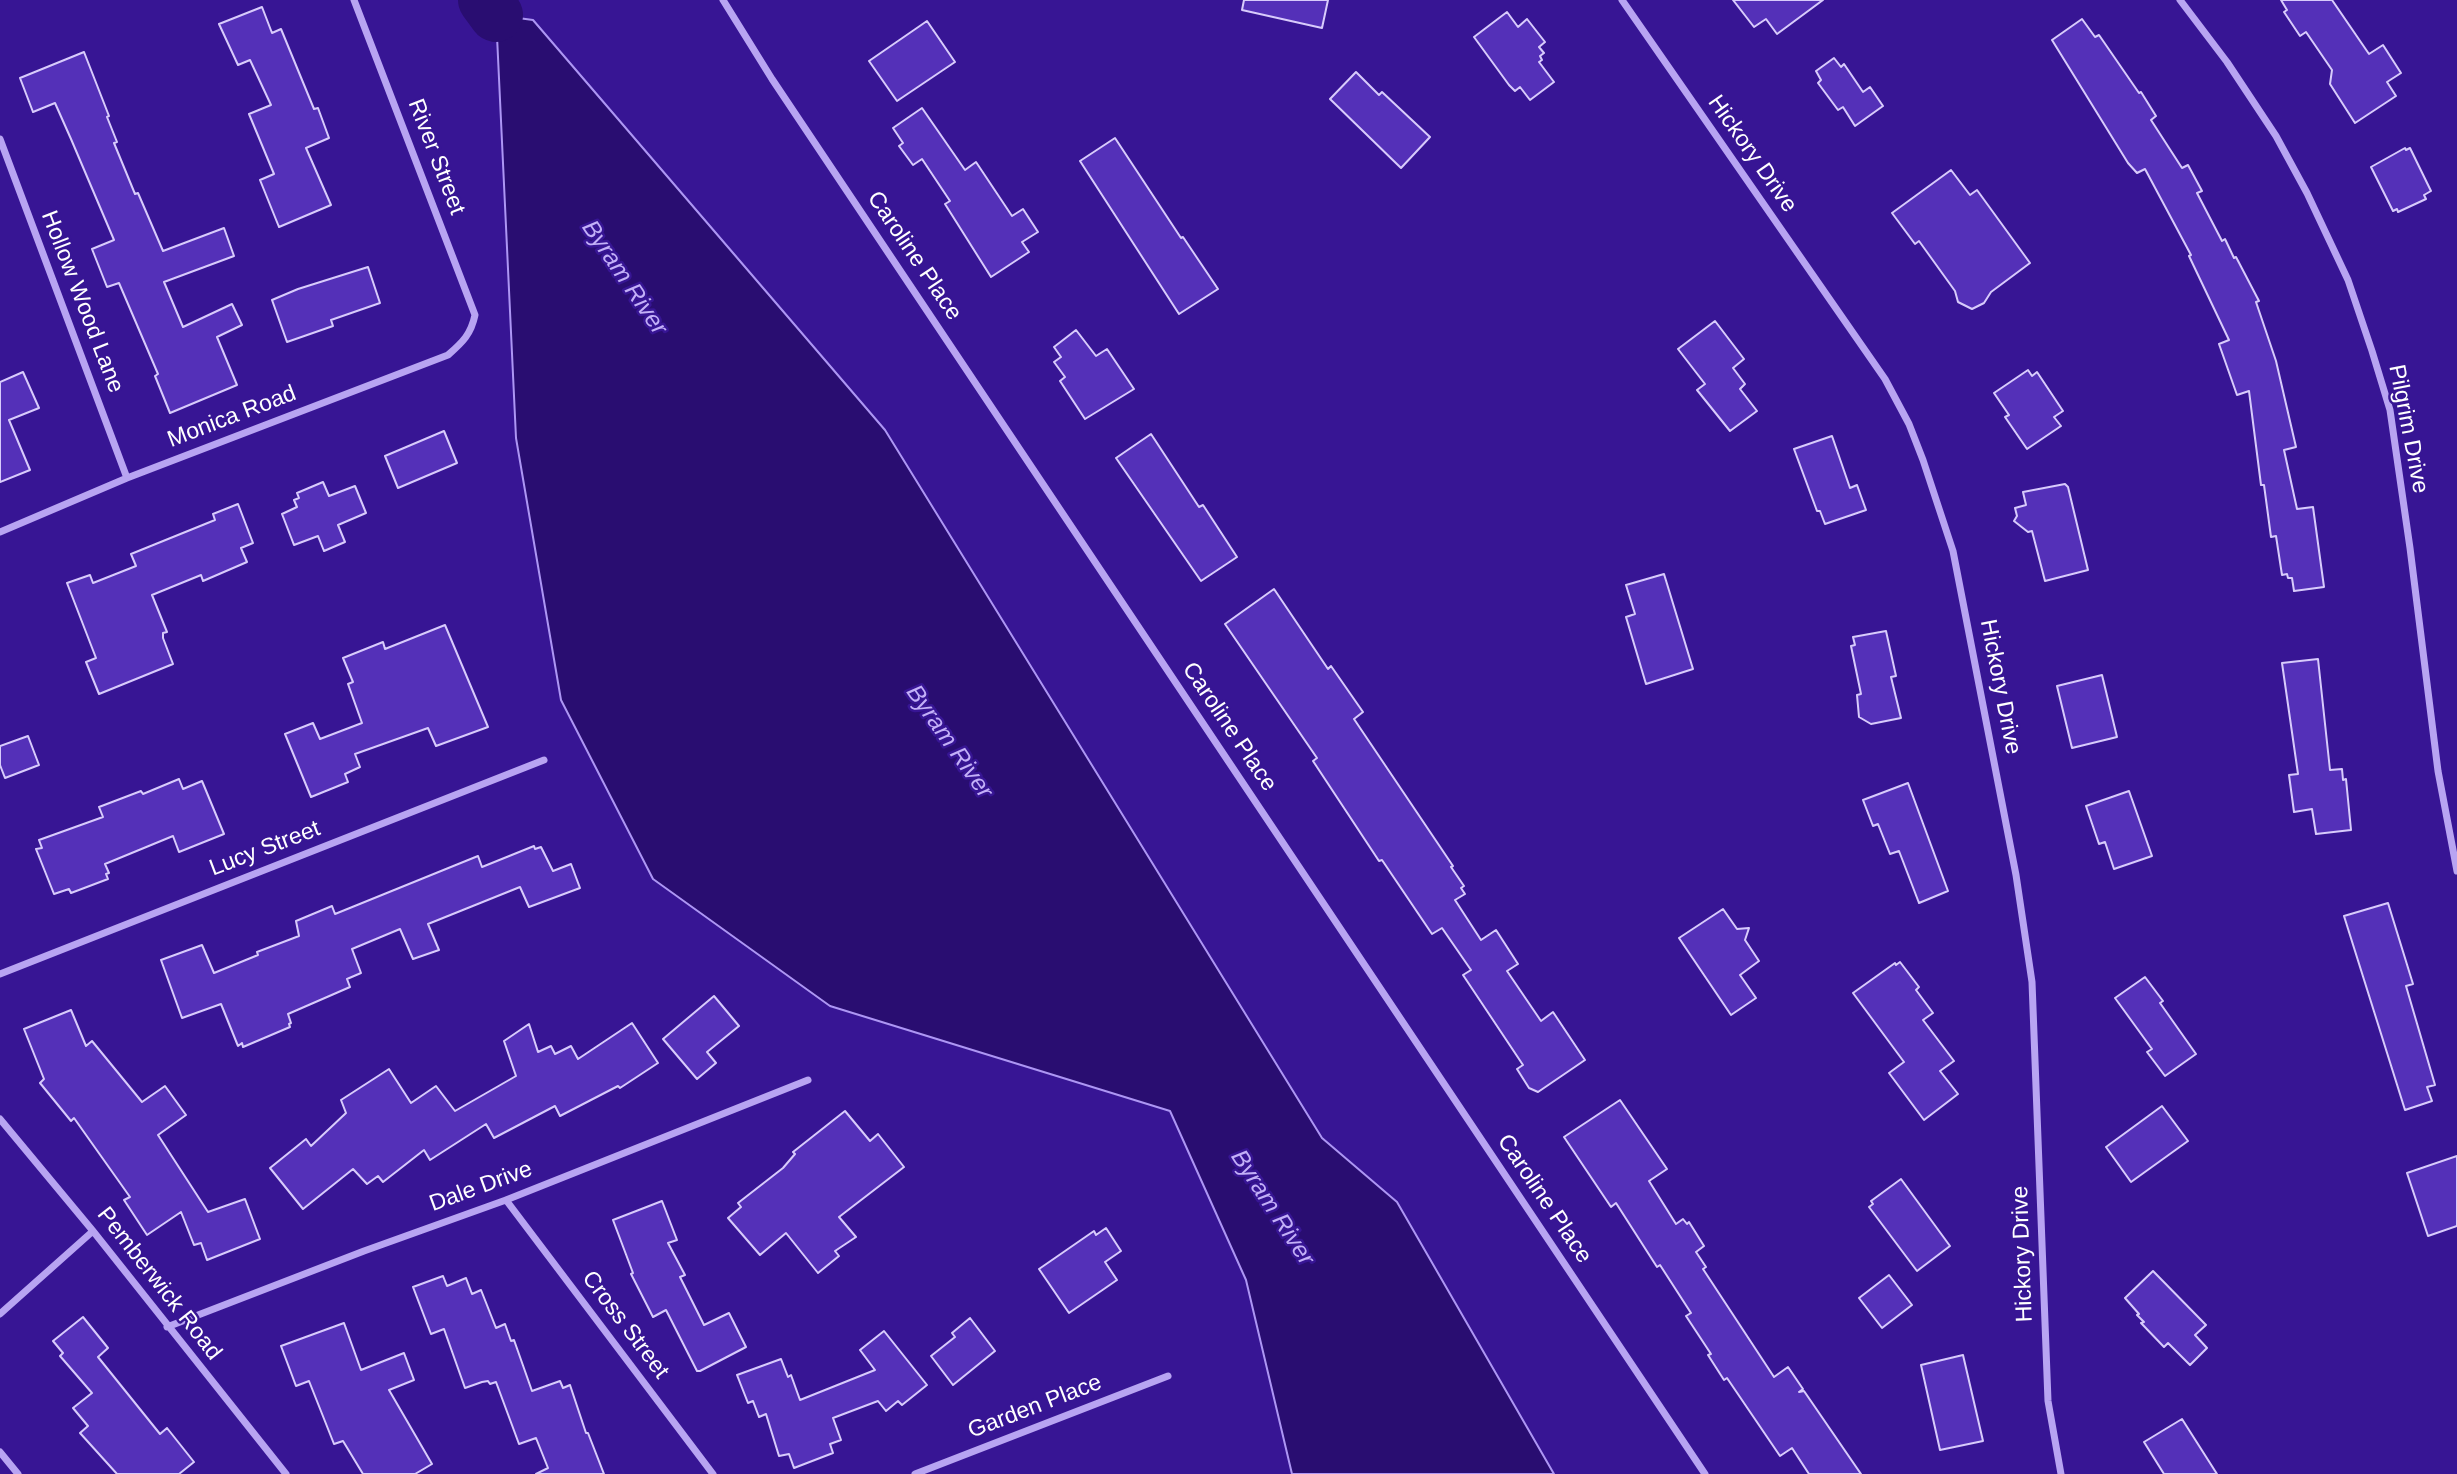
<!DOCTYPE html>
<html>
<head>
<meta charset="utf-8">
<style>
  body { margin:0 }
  canvas { display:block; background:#371594 }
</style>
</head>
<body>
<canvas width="2457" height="1474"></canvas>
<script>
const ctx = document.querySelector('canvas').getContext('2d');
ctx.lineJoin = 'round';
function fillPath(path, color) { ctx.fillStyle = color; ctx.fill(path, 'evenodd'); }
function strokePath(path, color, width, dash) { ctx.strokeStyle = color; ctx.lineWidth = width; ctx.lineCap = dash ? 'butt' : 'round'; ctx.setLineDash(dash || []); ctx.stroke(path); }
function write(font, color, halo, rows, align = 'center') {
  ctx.font = font + ' Helvetica,sans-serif'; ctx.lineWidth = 5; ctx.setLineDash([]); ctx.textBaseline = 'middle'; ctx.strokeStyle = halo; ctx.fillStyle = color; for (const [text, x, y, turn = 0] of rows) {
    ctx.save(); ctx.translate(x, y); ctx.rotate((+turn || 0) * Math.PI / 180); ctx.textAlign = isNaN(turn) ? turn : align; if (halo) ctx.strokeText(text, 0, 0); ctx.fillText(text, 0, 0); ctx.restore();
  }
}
const water = new Path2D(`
  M 496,15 L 533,20 L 885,430 L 1322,1138 L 1397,1202 L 1554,1474 L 1292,1474 L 1246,1280 L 1170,1111 L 830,1006 L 653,879 L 561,700 L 516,438 Z`);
const river = new Path2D(`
  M 485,0 L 496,15`);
const building = new Path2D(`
  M 1244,0 L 1328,0 L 1322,28 L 1242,10 Z
  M 1733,0 L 1823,0 L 1777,34 L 1766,19 L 1754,27 Z
  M 2281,0 L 2332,0 L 2369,54 L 2383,45 L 2401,73 L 2387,82 L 2396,96 L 2355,123 L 2330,84 L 2332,70 L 2306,32 L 2300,36 L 2284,12 L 2287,10 Z
  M 262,7 L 272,33 L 281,29 L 314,109 L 318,108 L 329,138 L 306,148 L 331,205 L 279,227 L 260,180 L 274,174 L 249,114 L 271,105 L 250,60 L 238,65 L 219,24 Z
  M 1507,12 L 1518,27 L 1527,19 L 1545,42 L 1539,47 L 1544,53 L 1540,56 L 1542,60 L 1539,62 L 1554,82 L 1530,100 L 1520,87 L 1515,91 L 1509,85 L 1474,37 Z
  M 2082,19 L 2095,37 L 2099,35 L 2139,93 L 2141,92 L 2156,116 L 2151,120 L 2182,168 L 2188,165 L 2202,191 L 2197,193 L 2222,241 L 2225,239 L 2234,258 L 2236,257 L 2259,301 L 2256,302 L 2276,361 L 2296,447 L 2284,450 L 2297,509 L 2313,507 L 2324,587 L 2294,591 L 2292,578 L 2288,578 L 2287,574 L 2282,575 L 2276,536 L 2271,537 L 2264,485 L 2261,485 L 2249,391 L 2237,395 L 2219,344 L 2229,340 L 2189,256 L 2191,255 L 2145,169 L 2137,173 L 2128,163 L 2052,40 Z
  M 927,21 L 955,62 L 897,101 L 869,61 Z
  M 84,52 L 109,116 L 107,117 L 117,142 L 114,143 L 135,194 L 138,193 L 163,251 L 224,228 L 234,256 L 164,282 L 183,327 L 232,304 L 242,325 L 217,337 L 237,385 L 170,413 L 155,376 L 158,374 L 119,283 L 107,287 L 92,249 L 114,240 L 71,139 L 55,103 L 33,112 L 20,78 Z
  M 1834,58 L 1841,67 L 1844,64 L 1863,92 L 1870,87 L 1883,106 L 1855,126 L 1843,107 L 1838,110 L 1818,83 L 1821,80 L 1816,71 Z
  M 1356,72 L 1379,95 L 1382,92 L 1430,137 L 1401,168 L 1330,99 Z
  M 922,108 L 965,170 L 976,162 L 1012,216 L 1023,209 L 1038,232 L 1022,242 L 1029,252 L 991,277 L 945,204 L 950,201 L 922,159 L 913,165 L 899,146 L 903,143 L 893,128 Z
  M 1115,138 L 1181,238 L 1183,237 L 1218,289 L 1179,314 L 1080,161 Z
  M 2405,148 L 2406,150 L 2410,148 L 2431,191 L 2424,195 L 2426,199 L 2398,212 L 2397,209 L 2393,211 L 2371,167 Z
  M 1951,170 L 1970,195 L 1977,190 L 2030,263 L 1991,292 L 1984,303 L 1972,309 L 1958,302 L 1955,291 L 1919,241 L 1915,244 L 1892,213 Z
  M 368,267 L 380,303 L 331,320 L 333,326 L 287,342 L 272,300 L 298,289 Z
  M 1715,321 L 1744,359 L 1733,368 L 1745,384 L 1740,389 L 1757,411 L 1730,431 L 1697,390 L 1705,384 L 1678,349 Z
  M 1076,330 L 1096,356 L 1107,349 L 1134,389 L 1085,419 L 1060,381 L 1065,377 L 1054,362 L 1061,357 L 1054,347 Z
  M 2028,370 L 2032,376 L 2037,372 L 2063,411 L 2054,417 L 2061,426 L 2027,449 L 2005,417 L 2009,415 L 1994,393 Z
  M 23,372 L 39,408 L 9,420 L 30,470 L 0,482 L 0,382 Z
  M 444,431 L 457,463 L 398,488 L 385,456 Z
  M 1151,434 L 1199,507 L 1203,505 L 1237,557 L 1201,581 L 1116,458 Z
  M 1832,436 L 1850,488 L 1857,485 L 1866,510 L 1825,524 L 1820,511 L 1817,511 L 1794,449 Z
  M 323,482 L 329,496 L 355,486 L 366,513 L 338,525 L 345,542 L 324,551 L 318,536 L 294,545 L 282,514 L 297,507 L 294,500 L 299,498 L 297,493 Z
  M 2065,484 L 2068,487 L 2088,570 L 2045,581 L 2032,531 L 2028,532 L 2014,521 L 2017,516 L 2015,508 L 2026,505 L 2023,492 Z
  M 238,504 L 253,543 L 241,548 L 247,562 L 203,581 L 201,575 L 152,595 L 167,632 L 163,633 L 163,638 L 173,664 L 99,694 L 86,662 L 96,658 L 67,583 L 90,575 L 93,583 L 136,566 L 131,554 L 215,520 L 213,514 Z
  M 1664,574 L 1693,669 L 1646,684 L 1626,617 L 1635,614 L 1626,585 Z
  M 1274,589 L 1328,669 L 1331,666 L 1363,712 L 1354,719 L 1453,866 L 1451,867 L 1464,886 L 1461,888 L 1465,894 L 1455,900 L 1481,940 L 1496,930 L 1518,964 L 1507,971 L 1541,1021 L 1553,1012 L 1585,1060 L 1538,1092 L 1529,1088 L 1517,1069 L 1523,1065 L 1463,975 L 1471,970 L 1442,928 L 1432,934 L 1382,860 L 1379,861 L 1313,761 L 1317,758 L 1225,624 Z
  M 445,625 L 488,727 L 436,746 L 428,728 L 355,754 L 360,767 L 345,774 L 348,782 L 311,797 L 285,734 L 313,723 L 320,739 L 362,723 L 348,684 L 353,682 L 343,658 L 383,642 L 385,649 Z
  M 1886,631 L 1896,676 L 1891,677 L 1901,718 L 1871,724 L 1859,717 L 1857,695 L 1861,694 L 1851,646 L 1855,645 L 1853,637 Z
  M 2318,659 L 2330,770 L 2342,769 L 2343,780 L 2346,779 L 2351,830 L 2316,834 L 2312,809 L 2294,812 L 2289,775 L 2298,774 L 2282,663 Z
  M 2102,675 L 2117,737 L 2072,748 L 2057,686 Z
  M 28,736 L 39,765 L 5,778 L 0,765 L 0,746 Z
  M 179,779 L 183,789 L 202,781 L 224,834 L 179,852 L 173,836 L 105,864 L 109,873 L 106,874 L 108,879 L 71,893 L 69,889 L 54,894 L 36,849 L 42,848 L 39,840 L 103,817 L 99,807 L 141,791 L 143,794 Z
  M 1908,783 L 1948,891 L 1919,903 L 1899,851 L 1890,854 L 1878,824 L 1873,826 L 1863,800 Z
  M 2129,791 L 2152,856 L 2114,869 L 2105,842 L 2099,844 L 2086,806 Z
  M 534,846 L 535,849 L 541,847 L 553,871 L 571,864 L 580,888 L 529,907 L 520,887 L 428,924 L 439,950 L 413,959 L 400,929 L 352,949 L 361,973 L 347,979 L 350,987 L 288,1014 L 291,1023 L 289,1024 L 290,1027 L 243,1047 L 242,1043 L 238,1046 L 221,1004 L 182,1018 L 161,960 L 202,945 L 214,973 L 258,955 L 257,952 L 299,936 L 296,921 L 332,906 L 335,914 L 478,856 L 482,867 Z
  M 2388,903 L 2413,984 L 2406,986 L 2435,1085 L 2427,1087 L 2432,1101 L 2405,1110 L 2344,916 Z
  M 1723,909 L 1737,929 L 1749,928 L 1745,940 L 1759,961 L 1740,975 L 1756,998 L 1731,1015 L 1679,938 Z
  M 1900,962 L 1919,987 L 1916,990 L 1933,1013 L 1923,1020 L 1954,1061 L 1940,1071 L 1958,1094 L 1924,1120 L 1889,1073 L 1904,1062 L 1853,993 L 1895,963 L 1896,965 Z
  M 2145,977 L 2163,1001 L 2160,1003 L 2196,1054 L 2165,1076 L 2147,1052 L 2152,1049 L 2115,998 Z
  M 714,996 L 739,1026 L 707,1052 L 716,1063 L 697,1079 L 663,1039 Z
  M 71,1010 L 86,1046 L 92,1041 L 142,1102 L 165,1086 L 186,1115 L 158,1135 L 208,1212 L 245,1199 L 260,1239 L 207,1260 L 201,1243 L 194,1245 L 181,1212 L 147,1235 L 124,1200 L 130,1197 L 74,1118 L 71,1121 L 40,1083 L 44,1079 L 24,1029 Z
  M 632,1023 L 658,1063 L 620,1088 L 618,1086 L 560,1116 L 555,1106 L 494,1138 L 486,1124 L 430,1160 L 424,1150 L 383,1182 L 378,1176 L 367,1184 L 353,1169 L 303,1209 L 270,1168 L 306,1139 L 311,1146 L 346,1113 L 341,1100 L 389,1069 L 411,1103 L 436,1086 L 455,1111 L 516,1076 L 504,1041 L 529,1024 L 538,1052 L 551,1046 L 555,1054 L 571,1046 L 578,1059 Z
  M 1620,1100 L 1667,1169 L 1649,1181 L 1676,1224 L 1683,1219 L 1687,1224 L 1689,1222 L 1704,1246 L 1696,1252 L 1706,1267 L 1703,1269 L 1774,1377 L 1788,1367 L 1803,1389 L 1799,1392 L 1804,1391 L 1861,1474 L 1809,1474 L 1792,1448 L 1780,1456 L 1727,1378 L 1724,1380 L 1708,1355 L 1711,1354 L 1686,1316 L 1691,1313 L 1660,1265 L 1657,1267 L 1616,1203 L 1611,1207 L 1564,1137 Z
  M 2162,1106 L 2188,1141 L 2131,1182 L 2106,1147 Z
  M 845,1111 L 870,1141 L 878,1134 L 904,1167 L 839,1217 L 856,1237 L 835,1251 L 839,1256 L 818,1273 L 786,1233 L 760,1255 L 728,1218 L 741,1207 L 738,1203 L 783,1168 L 795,1154 L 793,1152 Z
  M 2457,1156 L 2457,1226 L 2428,1236 L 2407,1173 Z
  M 1901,1179 L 1950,1246 L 1917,1271 L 1869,1207 L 1873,1204 L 1871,1201 Z
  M 662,1201 L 677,1240 L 668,1243 L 685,1275 L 680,1277 L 704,1325 L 729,1313 L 746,1347 L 700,1371 L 697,1371 L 666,1310 L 653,1317 L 631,1274 L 633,1273 L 613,1220 Z
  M 1106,1228 L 1121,1251 L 1105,1262 L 1117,1280 L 1069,1313 L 1039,1269 L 1094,1231 L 1096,1235 Z
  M 2153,1271 L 2206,1325 L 2195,1335 L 2207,1348 L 2190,1365 L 2168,1343 L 2164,1347 L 2141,1323 L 2144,1322 L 2137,1315 L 2139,1314 L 2125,1298 Z
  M 1889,1275 L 1912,1305 L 1882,1328 L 1859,1298 Z
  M 443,1276 L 447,1286 L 466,1278 L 472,1294 L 481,1290 L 496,1328 L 505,1324 L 511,1341 L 514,1340 L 532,1391 L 560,1381 L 563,1388 L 570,1385 L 586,1433 L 588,1433 L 604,1474 L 536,1474 L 548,1468 L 536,1438 L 519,1444 L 496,1382 L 490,1384 L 488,1381 L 482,1382 L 465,1388 L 444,1329 L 431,1334 L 413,1287 Z
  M 83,1317 L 108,1348 L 98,1357 L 160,1434 L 167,1428 L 194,1462 L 179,1474 L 117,1474 L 80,1433 L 88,1426 L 73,1408 L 92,1393 L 60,1356 L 63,1353 L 53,1341 Z
  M 970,1318 L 995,1351 L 953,1385 L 931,1356 L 955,1337 L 952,1333 Z
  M 344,1323 L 361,1370 L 404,1353 L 414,1380 L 389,1390 L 432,1464 L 415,1474 L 363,1474 L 343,1441 L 334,1444 L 309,1381 L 296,1386 L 281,1346 Z
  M 884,1331 L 927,1385 L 902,1405 L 898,1401 L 886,1411 L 878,1401 L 833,1418 L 841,1440 L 830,1444 L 833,1453 L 794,1468 L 789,1454 L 779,1456 L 766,1414 L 759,1417 L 753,1401 L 748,1403 L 737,1375 L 781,1359 L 788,1377 L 791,1375 L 800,1400 L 875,1370 L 860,1350 Z
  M 1963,1355 L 1983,1441 L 1940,1450 L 1921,1365 Z
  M 2182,1419 L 2217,1474 L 2164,1474 L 2144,1442 Z`);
const minor = new Path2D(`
  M 723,0 L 772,79 L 1705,1474
  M 1622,0 L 1885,379 L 1909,424 L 1923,460 L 1953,551 L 2016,875 L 2032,982 L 2048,1401 L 2061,1474
  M 2180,0 L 2227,62 L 2276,136 L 2307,193 L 2348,280 L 2372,351 L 2390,410 L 2410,548 L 2438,771 L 2457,871
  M 0,139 L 127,478
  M 0,532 L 127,478 L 448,355 C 463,342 471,334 475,315 L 354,0
  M 0,974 L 544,760
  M 0,1119 L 93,1231 L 286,1474
  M 506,1200 L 713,1474
  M 0,1314 L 93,1231
  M 167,1327 L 364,1251 L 506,1200 L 808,1080
  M 0,1452 L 18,1474
  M 915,1474 L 1168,1376`);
const streetNames = [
  ["Hickory Drive",1752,154,55],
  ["River Street",436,157,69],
  ["Caroline Place",914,256,56],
  ["Hollow Wood Lane",82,302,69],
  ["Monica Road",232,417,-21],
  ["Pilgrim Drive",2408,429,79],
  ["Hickory Drive",2000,687,79],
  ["Caroline Place",1229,727,56],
  ["Lucy Street",265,849,-21],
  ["Dale Drive",481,1187,-20],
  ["Caroline Place",1544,1199,56],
  ["Hickory Drive",2023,1254,-92],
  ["Pemberwick Road",159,1284,52],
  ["Cross Street",625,1325,53],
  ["Garden Place",1035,1407,-21]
];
const waterNames = [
  ["Byram River",624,278,56],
  ["Byram River",949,742,55],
  ["Byram River",1272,1208,57]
];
fillPath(water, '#290d71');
strokePath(water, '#ad96f4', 2);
strokePath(river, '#290d71', 54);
fillPath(building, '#5430b8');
strokePath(building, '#d8cbfc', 2);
strokePath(minor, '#b8a4f2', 7);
write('23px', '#fff', '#371594', streetNames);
write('italic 24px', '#c3b0f8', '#371594', waterNames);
</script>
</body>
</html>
